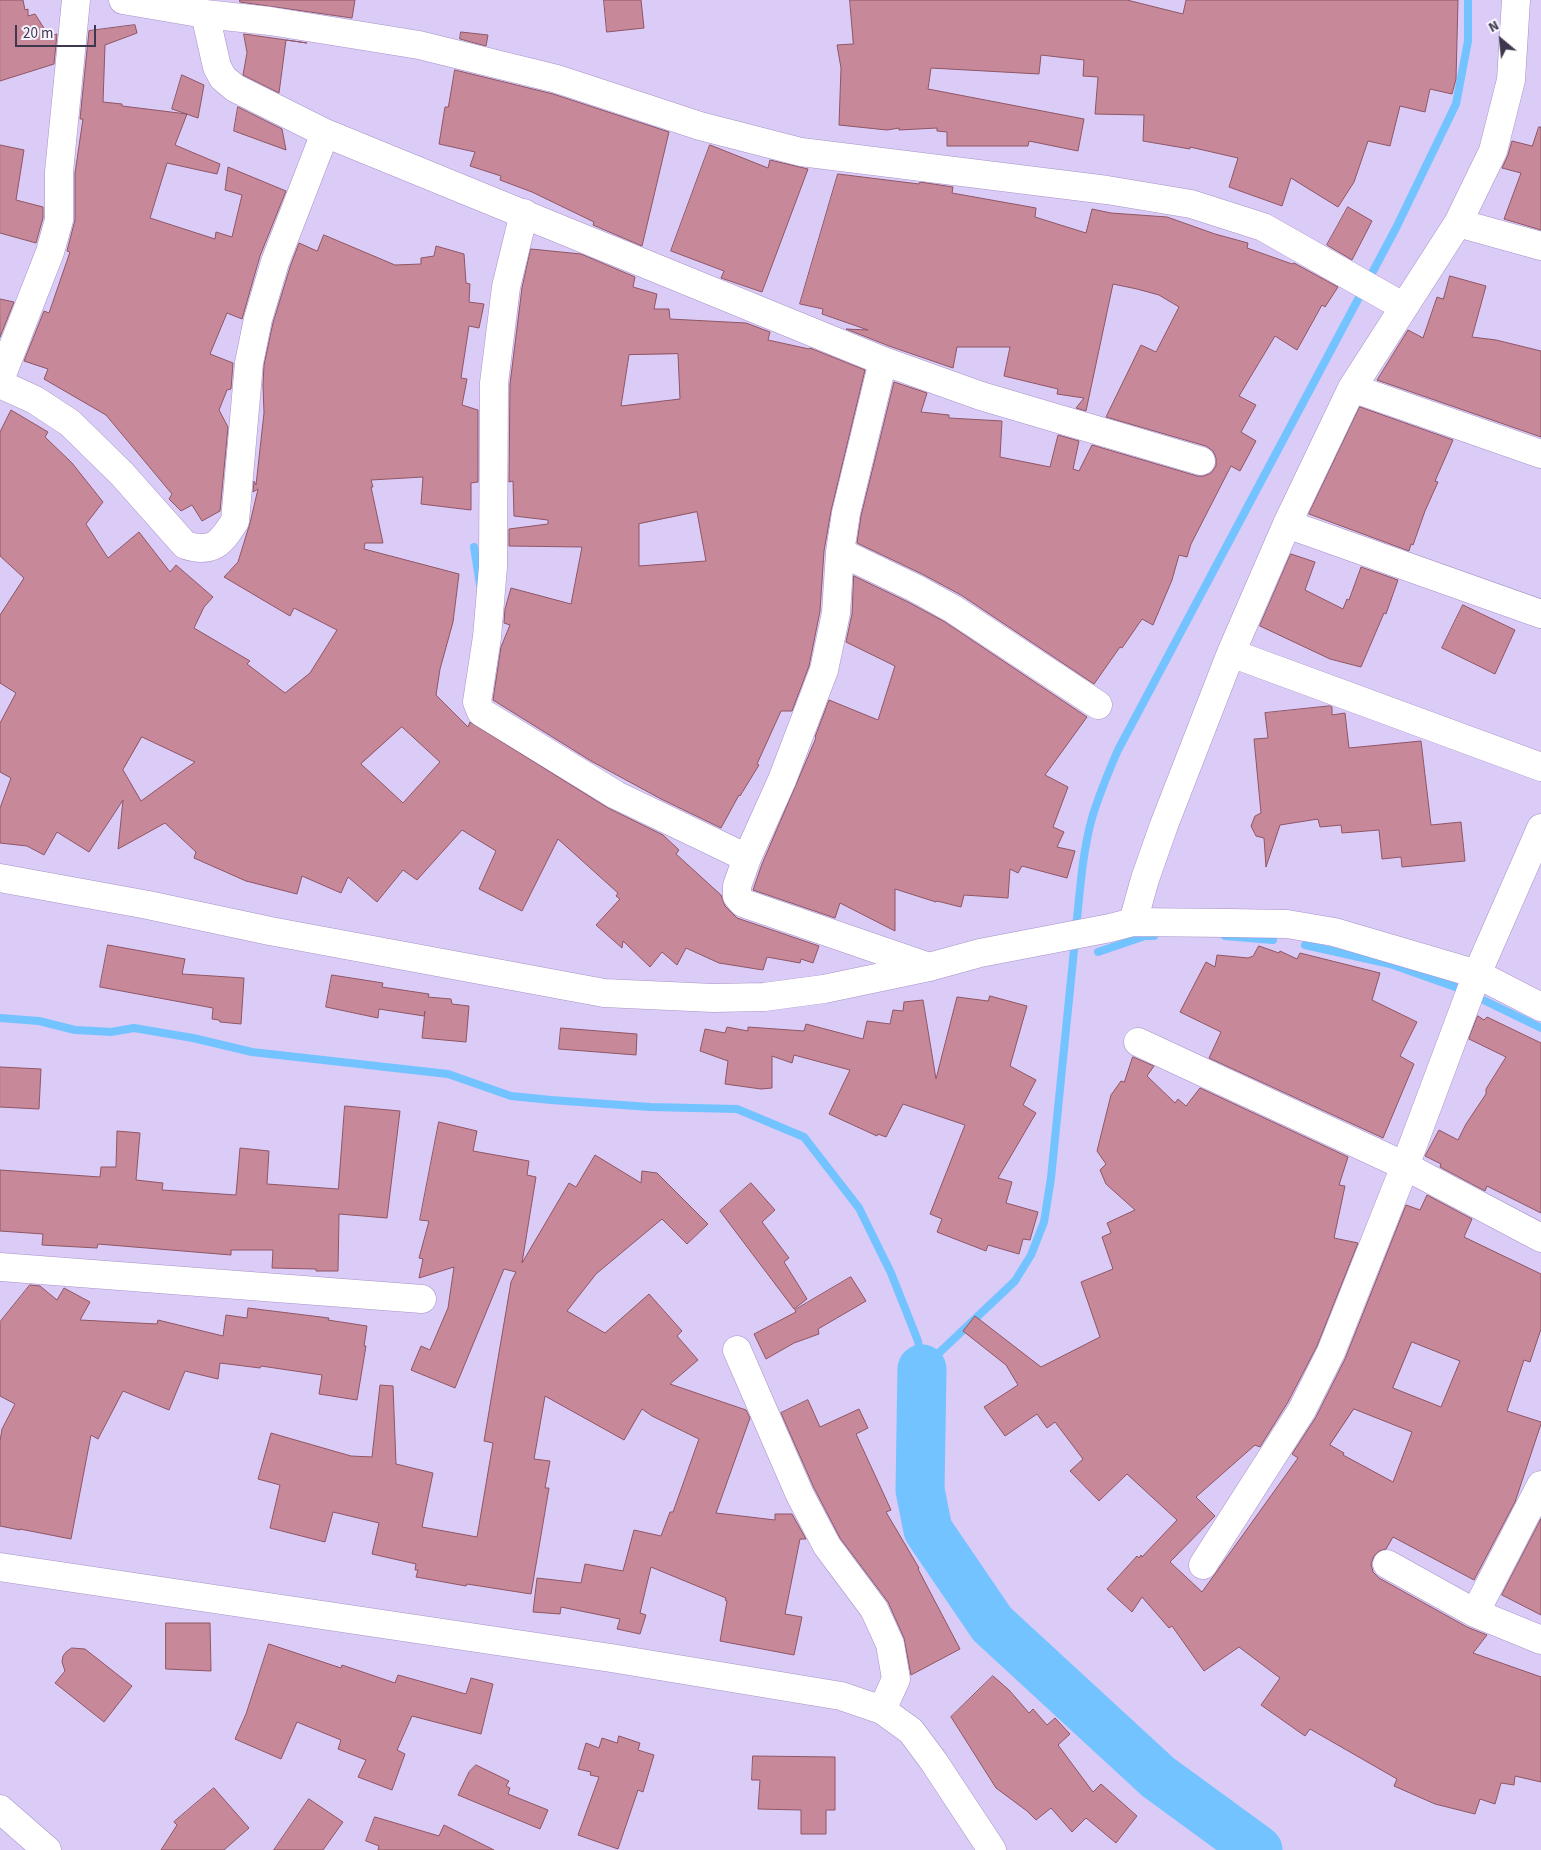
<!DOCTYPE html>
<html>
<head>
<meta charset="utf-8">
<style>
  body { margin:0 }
  #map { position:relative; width:1541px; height:1850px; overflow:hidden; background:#dbcbf7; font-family:"Source Sans 3",sans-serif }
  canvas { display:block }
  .north { position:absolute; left:1476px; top:15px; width:50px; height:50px; -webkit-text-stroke:4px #f7f3fe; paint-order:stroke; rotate:332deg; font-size:14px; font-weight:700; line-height:20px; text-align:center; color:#3f374d }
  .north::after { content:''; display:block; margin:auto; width:18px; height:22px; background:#3f374d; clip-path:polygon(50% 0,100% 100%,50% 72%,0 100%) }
  .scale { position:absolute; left:15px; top:25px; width:81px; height:22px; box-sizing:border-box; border:2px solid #3f374d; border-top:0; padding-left:6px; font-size:15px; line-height:18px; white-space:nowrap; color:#3f374d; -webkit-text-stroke:4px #f7f3fe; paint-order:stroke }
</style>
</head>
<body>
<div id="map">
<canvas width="1541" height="1850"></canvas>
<div class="north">N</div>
<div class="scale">20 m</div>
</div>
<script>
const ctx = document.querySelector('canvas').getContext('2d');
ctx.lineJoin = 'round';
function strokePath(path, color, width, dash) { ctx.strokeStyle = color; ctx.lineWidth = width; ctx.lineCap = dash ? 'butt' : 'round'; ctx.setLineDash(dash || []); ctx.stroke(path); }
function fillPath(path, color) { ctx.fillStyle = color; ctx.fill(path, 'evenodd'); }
const stream = new Path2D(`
  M 474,547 L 480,585
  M 1076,928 C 1080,892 1082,854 1092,818 C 1099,795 1108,773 1118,750 L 1396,228 L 1456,104 L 1468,41 L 1468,0
  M 1225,936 L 1273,940
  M 1305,945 L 1390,964 L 1458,988
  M 1098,952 L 1145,936 L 1154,936
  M 1473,995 L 1541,1028
  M 0,1018 L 39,1021 L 75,1030 L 95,1031 L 111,1032 L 134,1028 L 193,1038 L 252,1052 L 448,1074 L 511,1096 L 551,1100 L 650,1107 L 737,1109 L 804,1137 L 859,1208 L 891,1273 L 918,1341 L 922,1369
  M 922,1369 L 1015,1281 L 1031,1255 L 1044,1222 L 1051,1178 L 1075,940`);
const river = new Path2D(`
  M 922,1369 L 920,1490 L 928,1530 L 992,1624 L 1158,1777 L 1258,1850`);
const building = new Path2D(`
  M 0,0 L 23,0 L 25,10 L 28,9 L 28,16 L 35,14 L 49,36 L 57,34 L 54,64 L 0,81 Z
  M 240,0 L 355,0 L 352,18 L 240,2 Z
  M 604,0 L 641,0 L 644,28 L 607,32 Z
  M 850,0 L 1127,0 L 1183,14 L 1186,0 L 1458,0 L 1456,79 L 1452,94 L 1430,89 L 1425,112 L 1400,106 L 1390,146 L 1368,141 L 1354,182 L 1338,207 L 1291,178 L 1282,206 L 1229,187 L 1238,158 L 1190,147 L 1190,149 L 1143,141 L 1144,115 L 1095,114 L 1098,77 L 1083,76 L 1084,60 L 1041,55 L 1039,74 L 931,68 L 928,89 L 1084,119 L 1078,151 L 1029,141 L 1028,146 L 947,146 L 947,132 L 937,131 L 937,128 L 899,130 L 899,128 L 887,130 L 839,125 L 841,68 L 837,45 L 853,44 Z
  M 135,25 L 137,33 L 105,45 L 103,102 L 122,104 L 122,106 L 187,114 L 175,145 L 220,164 L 217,174 L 167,163 L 150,218 L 215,239 L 216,232 L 232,237 L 242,195 L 225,190 L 228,167 L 286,191 L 260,256 L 242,319 L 227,313 L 210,354 L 233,363 L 231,389 L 227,390 L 219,410 L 228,427 L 220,511 L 202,521 L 192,505 L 181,511 L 169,499 L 172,494 L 106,415 L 44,379 L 48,369 L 24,361 L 44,311 L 49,313 L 70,252 L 67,251 L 75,220 L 75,173 L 83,119 L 80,119 L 89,31 Z
  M 461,32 L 488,35 L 486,46 L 460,39 Z
  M 244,34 L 307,43 L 286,40 L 279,93 L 243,75 L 247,53 Z
  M 455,70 L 553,94 L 669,132 L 642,246 L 593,225 L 594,222 L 532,192 L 500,180 L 501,176 L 470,166 L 475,152 L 439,144 L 445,107 L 448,107 Z
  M 182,75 L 204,85 L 198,118 L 172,109 Z
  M 238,107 L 282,129 L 286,150 L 234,131 Z
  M 1539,127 L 1541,127 L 1541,230 L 1504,219 L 1521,173 L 1502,168 L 1508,155 L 1512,141 L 1532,146 Z
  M 0,145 L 24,150 L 16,200 L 43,207 L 43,218 L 36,243 L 0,233 Z
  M 710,145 L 768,168 L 770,160 L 808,169 L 762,292 L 721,278 L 724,271 L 671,251 Z
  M 838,174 L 919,184 L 920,182 L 953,187 L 952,193 L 1036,208 L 1035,217 L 1086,233 L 1092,209 L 1111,213 L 1167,217 L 1215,234 L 1248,243 L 1247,248 L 1292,264 L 1294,263 L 1338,287 L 1325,307 L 1322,305 L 1297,350 L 1275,336 L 1239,396 L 1256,405 L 1241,432 L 1256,441 L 1240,471 L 1231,466 L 1191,544 L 1187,557 L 1179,555 L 1172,580 L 1153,625 L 1142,619 L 1122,648 L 1120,647 L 1094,684 L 961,595 L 922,574 L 857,543 L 861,516 L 894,382 L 927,393 L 921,412 L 949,415 L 949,418 L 1002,421 L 1000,457 L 1050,467 L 1058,435 L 1079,441 L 1073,469 L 1079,471 L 1092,445 L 1197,476 L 1204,476 L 1211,473 L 1216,466 L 1216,458 L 1213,451 L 1206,446 L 1106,417 L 1141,345 L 1156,352 L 1179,307 L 1159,295 L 1137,289 L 1113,284 L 1086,411 L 1076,408 L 1084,398 L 1057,394 L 1058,389 L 1004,376 L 1010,347 L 957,347 L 953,368 L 889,346 L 846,329 L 868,330 L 822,314 L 823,309 L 800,304 Z
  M 1348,207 L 1372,221 L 1352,260 L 1327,245 Z
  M 324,235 L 395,265 L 421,264 L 421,258 L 434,256 L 436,246 L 464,254 L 466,283 L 470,284 L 469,302 L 484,304 L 479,328 L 469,326 L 461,378 L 467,379 L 462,405 L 478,410 L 478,482 L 471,483 L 471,510 L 421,504 L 423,477 L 371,480 L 373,487 L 371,487 L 383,543 L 365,543 L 364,549 L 459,574 L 453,622 L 440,669 L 436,695 L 468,727 L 470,722 L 608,808 L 663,835 L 679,850 L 676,854 L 721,895 L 725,906 L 737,918 L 819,946 L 813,963 L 801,959 L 800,963 L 767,957 L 763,970 L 719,963 L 686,948 L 677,965 L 662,952 L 650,967 L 623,941 L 622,948 L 596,925 L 620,899 L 616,896 L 618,893 L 558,839 L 522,911 L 479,889 L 496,851 L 462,830 L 417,880 L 403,870 L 377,902 L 348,877 L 341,893 L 302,876 L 297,894 L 246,881 L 194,858 L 196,852 L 165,823 L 118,849 L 123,800 L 89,852 L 57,832 L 44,855 L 27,846 L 0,843 L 0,808 L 11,778 L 0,772 L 0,723 L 16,693 L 0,683 L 0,615 L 24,578 L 0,556 L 0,432 L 11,410 L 48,432 L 45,437 L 72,463 L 103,502 L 86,524 L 108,558 L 139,532 L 170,572 L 176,565 L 213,597 L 204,607 L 194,628 L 250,661 L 247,664 L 285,693 L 310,673 L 337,630 L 294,608 L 290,616 L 224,577 L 238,562 L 250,523 L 258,489 L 253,492 L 254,481 L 256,485 L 264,413 L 263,385 L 264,365 L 273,323 L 290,267 L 299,243 L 317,251 ZM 402,727 L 440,762 L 403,803 L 361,764 ZM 142,737 L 195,762 L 141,801 L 123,770 Z
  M 531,249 L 581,254 L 635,277 L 633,287 L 657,294 L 654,309 L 669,309 L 670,319 L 746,323 L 770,332 L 768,340 L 809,349 L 810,348 L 865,370 L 831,511 L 824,551 L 820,611 L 809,666 L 792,711 L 781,711 L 757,764 L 759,765 L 740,796 L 739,795 L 721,828 L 661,799 L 591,761 L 493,700 L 501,647 L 510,625 L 504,623 L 505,609 L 511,588 L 571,604 L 582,547 L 509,546 L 509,529 L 548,524 L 548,520 L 514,516 L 513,481 L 509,482 L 510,384 L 522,288 ZM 678,354 L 680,399 L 621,406 L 629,355 ZM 697,512 L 706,561 L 639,566 L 639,524 Z
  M 1450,276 L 1486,286 L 1472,337 L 1496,340 L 1541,351 L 1541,437 L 1377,380 L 1408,330 L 1423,338 L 1437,297 L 1443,299 Z
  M 0,299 L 14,302 L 0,337 Z
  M 1360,407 L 1453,440 L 1435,481 L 1438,482 L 1425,511 L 1413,545 L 1411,544 L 1409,551 L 1309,514 Z
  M 1291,554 L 1315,562 L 1305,590 L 1343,609 L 1347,599 L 1349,600 L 1361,567 L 1398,580 L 1386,614 L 1384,613 L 1361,667 L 1330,659 L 1260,626 Z
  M 854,576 L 908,602 L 945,622 L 1087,717 L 1045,775 L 1068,787 L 1053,827 L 1064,832 L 1057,847 L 1075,851 L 1067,878 L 1022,866 L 1018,873 L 1010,869 L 1008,898 L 964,895 L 961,907 L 937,901 L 936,902 L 895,889 L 895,931 L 840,903 L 835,918 L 753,890 L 762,864 L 816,738 L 815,737 L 829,700 L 878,720 L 895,666 L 846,642 L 852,614 Z
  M 1463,605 L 1515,630 L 1495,674 L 1442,648 Z
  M 1330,706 L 1332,707 L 1332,715 L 1345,713 L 1349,748 L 1421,741 L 1431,825 L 1461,822 L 1465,861 L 1402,867 L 1401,857 L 1382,859 L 1379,830 L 1342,833 L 1341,825 L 1320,827 L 1318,819 L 1280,825 L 1266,867 L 1264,838 L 1256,836 L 1251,826 L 1255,816 L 1261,813 L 1254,739 L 1268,738 L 1265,713 Z
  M 108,945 L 185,959 L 182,974 L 244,978 L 241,1024 L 220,1022 L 219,1020 L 212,1019 L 213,1008 L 100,987 Z
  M 1259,946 L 1279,953 L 1280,951 L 1297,959 L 1300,953 L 1380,973 L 1372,1000 L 1417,1022 L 1400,1056 L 1414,1064 L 1383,1138 L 1209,1058 L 1221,1032 L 1180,1012 L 1206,962 L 1215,967 L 1217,955 L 1248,958 L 1253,956 Z
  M 332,975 L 383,983 L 382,987 L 429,994 L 428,997 L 451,999 L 452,1004 L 469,1006 L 466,1042 L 422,1038 L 425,1011 L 424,1016 L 379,1009 L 378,1018 L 326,1007 Z
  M 990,996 L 1027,1006 L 1010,1066 L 1036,1080 L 1023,1105 L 1036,1113 L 998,1178 L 1012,1182 L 1006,1203 L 1038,1212 L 1030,1240 L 1023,1239 L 1019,1254 L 988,1245 L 986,1251 L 937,1232 L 942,1219 L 930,1214 L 965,1125 L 903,1104 L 886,1137 L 878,1134 L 877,1136 L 829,1114 L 850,1070 L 794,1055 L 792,1063 L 772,1056 L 772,1088 L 761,1089 L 725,1084 L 728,1061 L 700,1051 L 705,1029 L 725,1033 L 727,1027 L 748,1031 L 748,1027 L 804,1031 L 806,1024 L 863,1039 L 867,1021 L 890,1024 L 893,1010 L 903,1011 L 904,1002 L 923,1000 L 936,1079 L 957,997 L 988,1001 Z
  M 1478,1016 L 1484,1020 L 1487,1017 L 1541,1043 L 1541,1213 L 1487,1186 L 1485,1191 L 1440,1167 L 1441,1164 L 1425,1156 L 1439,1130 L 1458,1140 L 1466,1124 L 1486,1094 L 1486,1089 L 1506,1057 L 1469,1039 Z
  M 561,1028 L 637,1034 L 636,1055 L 559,1049 Z
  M 1133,1057 L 1154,1066 L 1147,1076 L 1175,1103 L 1178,1099 L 1186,1106 L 1200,1088 L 1348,1157 L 1339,1185 L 1345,1186 L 1334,1238 L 1358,1243 L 1317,1346 L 1288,1402 L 1260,1447 L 1255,1445 L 1196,1497 L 1215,1516 L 1170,1562 L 1202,1592 L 1298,1458 L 1292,1454 L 1316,1417 L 1345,1359 L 1406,1205 L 1420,1210 L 1427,1195 L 1472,1219 L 1464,1237 L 1541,1274 L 1541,1329 L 1530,1362 L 1524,1360 L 1507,1411 L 1541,1422 L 1541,1424 L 1515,1502 L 1474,1580 L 1393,1537 L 1386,1549 L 1379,1551 L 1374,1556 L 1371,1564 L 1373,1572 L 1379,1578 L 1467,1627 L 1487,1635 L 1473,1653 L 1541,1677 L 1541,1782 L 1515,1776 L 1514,1785 L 1501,1783 L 1495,1804 L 1480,1799 L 1475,1814 L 1435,1804 L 1394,1786 L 1397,1779 L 1310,1729 L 1305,1736 L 1261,1705 L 1280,1678 L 1239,1647 L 1204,1671 L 1172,1626 L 1169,1628 L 1142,1597 L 1132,1612 L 1107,1589 L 1137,1556 L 1139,1558 L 1141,1555 L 1142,1557 L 1177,1520 L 1127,1474 L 1099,1501 L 1070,1471 L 1083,1459 L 1055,1422 L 1047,1428 L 1037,1414 L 1005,1436 L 984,1407 L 1018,1385 L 1006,1365 L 963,1331 L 975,1316 L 1041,1367 L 1100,1337 L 1081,1282 L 1113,1269 L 1102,1237 L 1111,1233 L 1107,1223 L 1135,1210 L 1106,1184 L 1100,1170 L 1106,1164 L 1097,1151 L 1111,1095 L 1121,1081 L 1124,1082 ZM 1412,1342 L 1460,1361 L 1441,1407 L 1393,1388 ZM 1354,1409 L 1412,1432 L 1393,1482 L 1343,1455 L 1344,1453 L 1330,1445 Z
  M 0,1067 L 41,1069 L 39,1109 L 0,1107 Z
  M 345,1106 L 400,1111 L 387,1218 L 339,1214 L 338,1271 L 316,1271 L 316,1269 L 272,1268 L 273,1250 L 231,1250 L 231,1255 L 98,1244 L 97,1248 L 42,1245 L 43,1234 L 0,1231 L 0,1170 L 100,1177 L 101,1167 L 116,1167 L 117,1131 L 140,1133 L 136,1180 L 163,1183 L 162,1190 L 236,1195 L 240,1148 L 269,1151 L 267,1184 L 338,1189 Z
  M 439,1122 L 477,1131 L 473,1151 L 529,1161 L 527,1175 L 536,1177 L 522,1263 L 569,1183 L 576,1187 L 595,1155 L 641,1183 L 642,1171 L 657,1173 L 708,1224 L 687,1244 L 662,1219 L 596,1274 L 567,1311 L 605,1333 L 649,1294 L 682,1331 L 677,1336 L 698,1360 L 670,1384 L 746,1410 L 750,1418 L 716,1513 L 775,1520 L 775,1514 L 792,1514 L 806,1539 L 800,1539 L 785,1614 L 802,1617 L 794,1655 L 720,1641 L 727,1601 L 725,1600 L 726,1598 L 651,1567 L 640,1613 L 646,1615 L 640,1634 L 617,1629 L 620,1619 L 561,1607 L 560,1614 L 533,1612 L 537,1578 L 581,1583 L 585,1564 L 623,1571 L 634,1530 L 661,1536 L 670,1512 L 673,1512 L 699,1439 L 652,1416 L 642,1409 L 624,1440 L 545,1396 L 534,1459 L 550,1461 L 545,1488 L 549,1488 L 531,1594 L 467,1584 L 466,1586 L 416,1577 L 418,1570 L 415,1570 L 416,1564 L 372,1554 L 379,1523 L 333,1512 L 325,1542 L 270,1528 L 280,1485 L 258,1479 L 271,1433 L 351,1456 L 372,1457 L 380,1385 L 393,1386 L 396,1464 L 433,1473 L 422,1527 L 477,1537 L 493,1443 L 484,1441 L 511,1282 L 516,1272 L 504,1269 L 455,1388 L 411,1370 L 421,1346 L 430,1350 L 448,1308 L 454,1267 L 419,1278 L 423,1259 L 419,1258 L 429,1221 L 420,1220 Z
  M 751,1183 L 775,1210 L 762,1222 L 789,1258 L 784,1262 L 807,1299 L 794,1309 L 720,1211 Z
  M 851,1277 L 866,1301 L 818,1329 L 819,1334 L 794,1343 L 766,1359 L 754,1334 L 796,1312 L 795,1310 Z
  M 30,1285 L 40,1286 L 57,1300 L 64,1288 L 90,1302 L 80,1320 L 157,1324 L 158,1320 L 223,1336 L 226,1315 L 247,1318 L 248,1308 L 329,1318 L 328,1320 L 367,1326 L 364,1346 L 366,1346 L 357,1400 L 319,1394 L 322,1375 L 261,1366 L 260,1368 L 220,1363 L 218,1379 L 185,1371 L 169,1410 L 123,1391 L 98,1439 L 91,1435 L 71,1539 L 20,1529 L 20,1530 L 0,1526 L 0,1441 L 2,1429 L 15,1404 L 0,1396 L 0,1322 Z
  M 808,1400 L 820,1427 L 859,1409 L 868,1428 L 856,1434 L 891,1510 L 886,1512 L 919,1568 L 918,1569 L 960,1649 L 911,1675 L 904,1638 L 888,1602 L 840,1538 L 814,1488 L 781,1413 Z
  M 1541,1519 L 1541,1615 L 1502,1595 Z
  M 166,1623 L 210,1623 L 211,1671 L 166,1669 Z
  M 269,1644 L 341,1668 L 342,1665 L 395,1683 L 398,1675 L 466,1694 L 471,1678 L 493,1684 L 481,1734 L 412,1716 L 397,1750 L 405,1754 L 392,1790 L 358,1777 L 366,1760 L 338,1749 L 341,1740 L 297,1722 L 281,1759 L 235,1739 L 246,1714 Z
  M 72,1648 L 85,1649 L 132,1686 L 104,1722 L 55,1683 L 65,1671 L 62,1662 L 63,1656 L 66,1652 Z
  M 993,1676 L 1009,1690 L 1029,1713 L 1033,1709 L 1047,1725 L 1055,1718 L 1070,1734 L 1058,1745 L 1093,1792 L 1101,1784 L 1137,1816 L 1116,1843 L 1086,1818 L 1072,1832 L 1051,1808 L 1036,1820 L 1027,1811 L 996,1788 L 951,1717 Z
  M 619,1736 L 640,1743 L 638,1750 L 654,1755 L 643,1792 L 638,1790 L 618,1849 L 578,1835 L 599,1777 L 590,1775 L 591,1772 L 578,1769 L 586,1743 L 599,1748 L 602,1738 L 617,1743 Z
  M 753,1756 L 835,1757 L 835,1810 L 826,1810 L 826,1834 L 801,1834 L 801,1810 L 758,1809 L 760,1780 L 752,1780 Z
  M 476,1765 L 509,1781 L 506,1786 L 510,1788 L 508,1794 L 548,1810 L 540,1829 L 458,1795 L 469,1772 Z
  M 214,1788 L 249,1828 L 224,1850 L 161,1850 L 177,1825 L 174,1822 Z
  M 309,1799 L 343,1822 L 323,1850 L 274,1850 Z
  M 375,1817 L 439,1836 L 444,1825 L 494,1850 L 378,1850 L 379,1846 L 366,1841 Z`);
const street = new Path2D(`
  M 123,0 L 205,14 L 270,21 L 419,45 L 557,79 L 700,126 L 801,152 L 1107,190 L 1191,204 L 1263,227 L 1404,307
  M 205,14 L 217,67 L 223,78 L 235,88 L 325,133 L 883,361 L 981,396 L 1201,461
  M 524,213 L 506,287 L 494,383 L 493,567 L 487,637 L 477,702 L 481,712 L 616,795 L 747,858 L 782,780 L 824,670 L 836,613 L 840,552 L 846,513 L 883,361
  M 1458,223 L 1541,246
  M 0,380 L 50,252 L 59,220 L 59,172 L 76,0
  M 0,384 L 35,400 L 70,423 L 122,474 L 185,545 C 213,554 221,543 235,521 L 249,363 L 258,319 L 275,262 L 325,133
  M 1352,388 L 1541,454
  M 1287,524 L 1541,614
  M 840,552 L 915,588 L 953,609 L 1098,705
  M 1231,653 L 1541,767
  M 747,858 L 737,886 L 737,896 L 743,903 L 929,967
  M 1133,922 L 1145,879 L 1164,825 L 1231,653 L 1287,524 L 1352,388 L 1458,223 L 1493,151 L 1511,80 L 1516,0
  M 1138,1042 L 1405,1166 L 1541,1238
  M 0,1267 L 422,1299
  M 737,1350 L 800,1495 L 827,1546 L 874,1609 L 890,1644 L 896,1679 L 882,1710
  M 1387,1564 L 1475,1613 L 1541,1640
  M 1203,1565 L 1302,1410 L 1331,1352 L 1405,1166 L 1477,974 L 1541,828
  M 0,1567 L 611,1658 L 841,1696 L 882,1710 L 911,1731 L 934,1762 L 992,1850
  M 1475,1613 L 1541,1485
  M 0,1809 L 47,1850`);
const secondary = new Path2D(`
  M 0,878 L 148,905 L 270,931 L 604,993 L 713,998 L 764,997 L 824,989 L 929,967 L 980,953 L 1110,928 L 1133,922 L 1229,923 L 1287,924 L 1334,932 L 1477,974 L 1541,1007`);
strokePath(stream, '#72c3ff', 8);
strokePath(river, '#72c3ff', 49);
fillPath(building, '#c78999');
strokePath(building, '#8e5565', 1);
strokePath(street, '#a793c7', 29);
strokePath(secondary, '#a793c7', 29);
strokePath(street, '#fff', 28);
strokePath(secondary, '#fff', 28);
</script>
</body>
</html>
